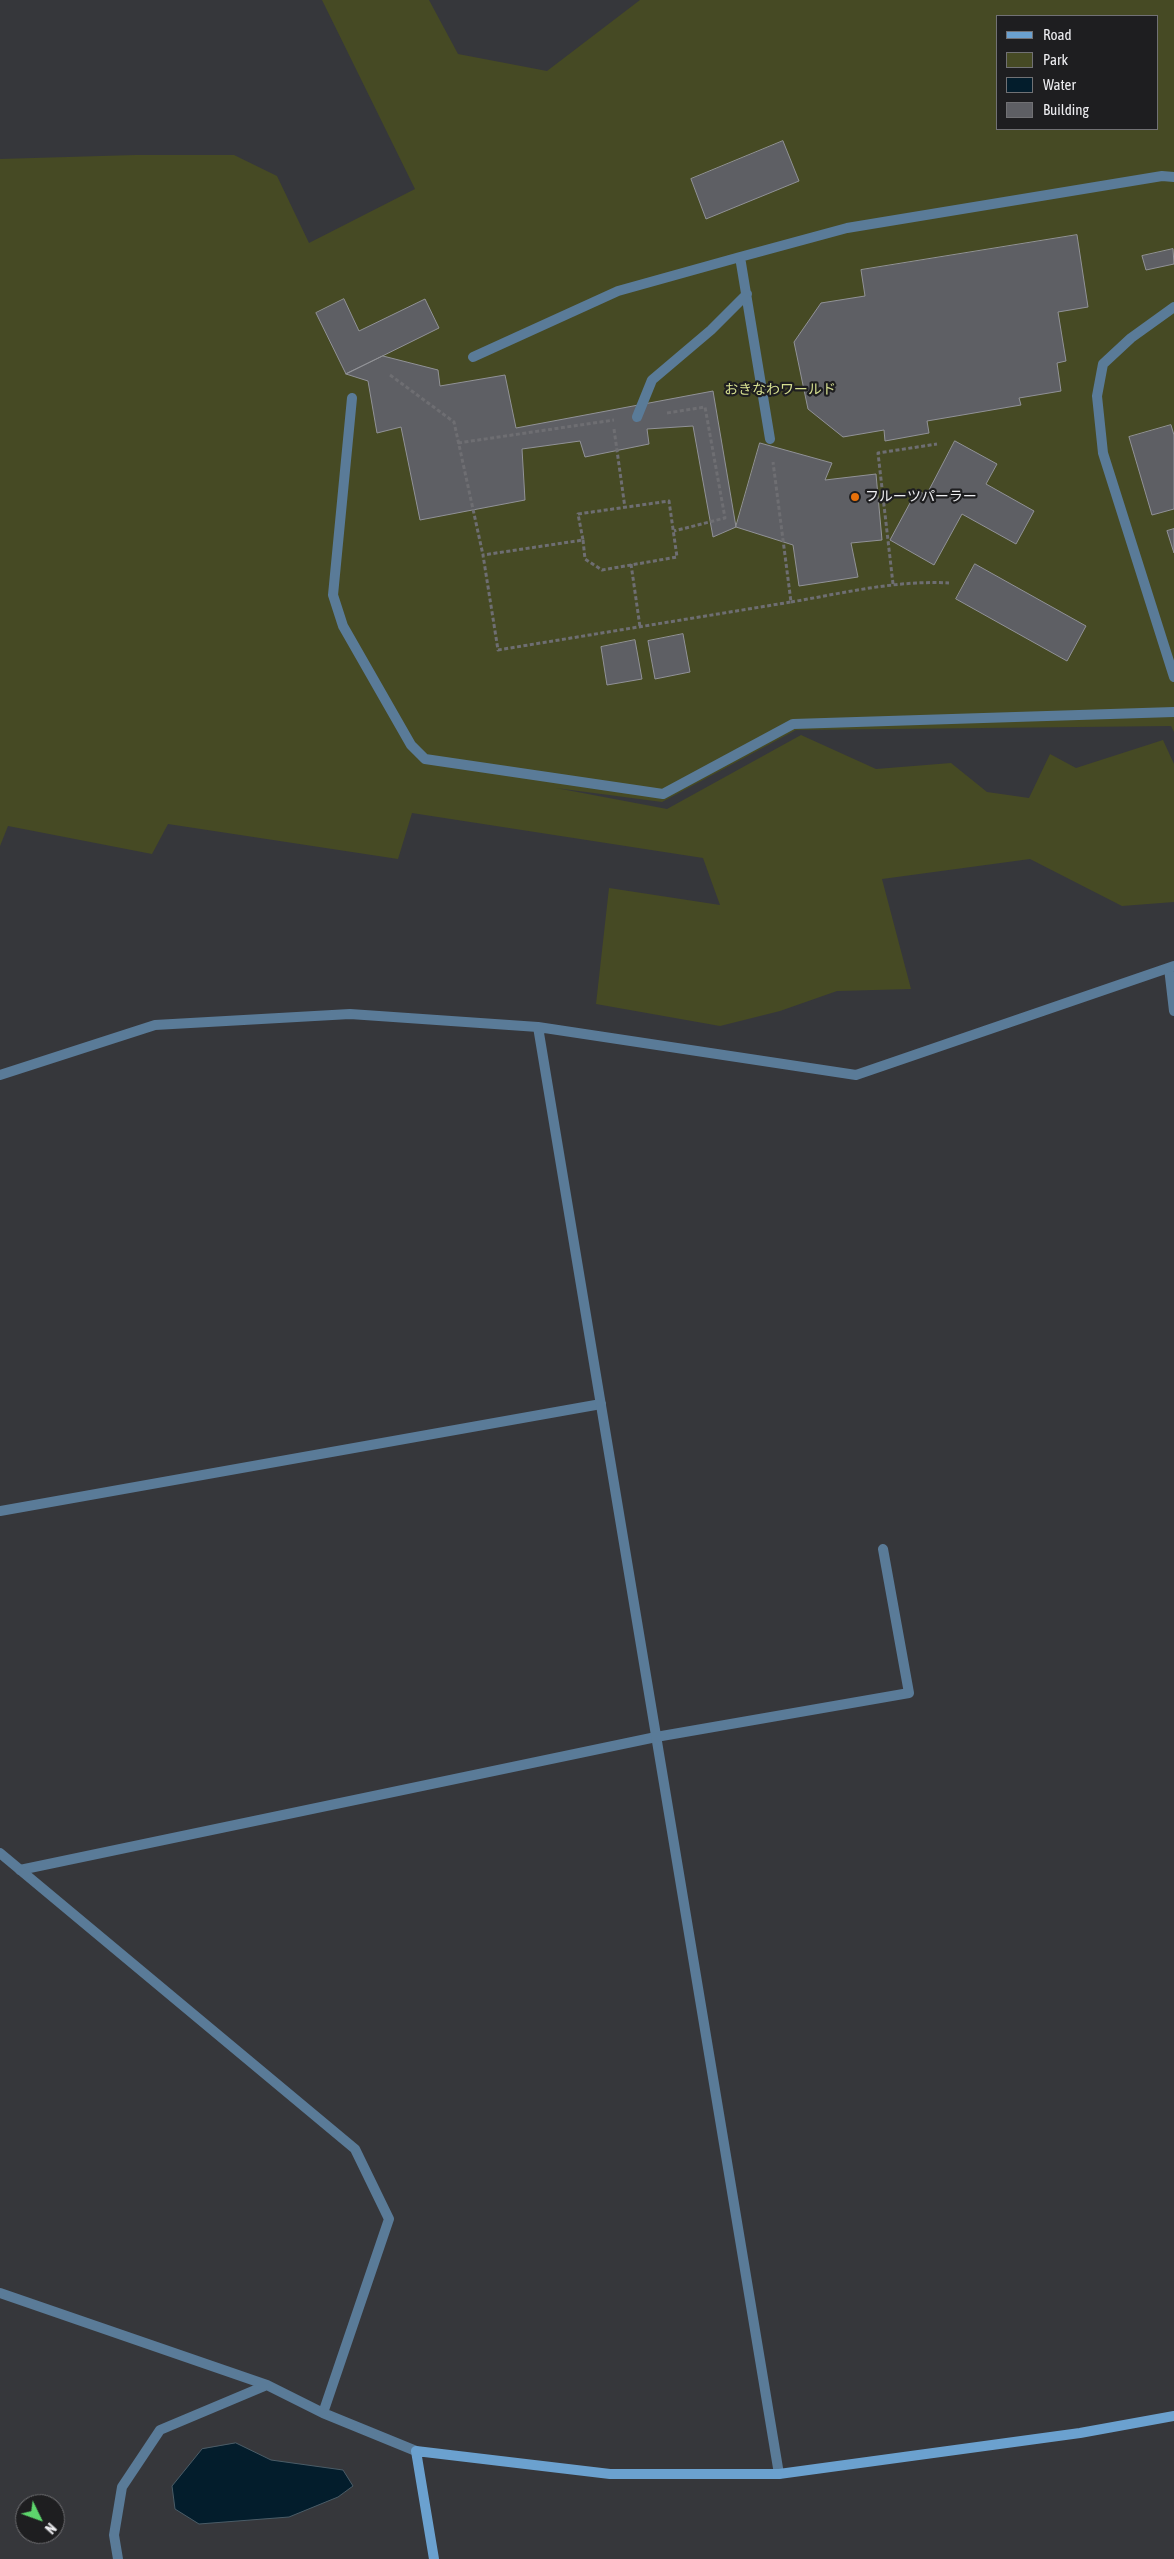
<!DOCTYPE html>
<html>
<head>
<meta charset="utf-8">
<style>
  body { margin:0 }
  #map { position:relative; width:1174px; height:2559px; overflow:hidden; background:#36373b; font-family:"Asap Condensed",sans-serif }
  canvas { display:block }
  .legend { position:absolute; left:996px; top:15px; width:162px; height:115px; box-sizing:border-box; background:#1e1e20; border:1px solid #717174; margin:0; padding:6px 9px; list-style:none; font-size:15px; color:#eeeef1 }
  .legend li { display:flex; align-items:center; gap:10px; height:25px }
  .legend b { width:25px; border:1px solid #717174 }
  .north { position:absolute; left:15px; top:2494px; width:50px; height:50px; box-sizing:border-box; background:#1e1e20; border:1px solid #717174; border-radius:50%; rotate:132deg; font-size:14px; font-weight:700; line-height:20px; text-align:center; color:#eeeef1 }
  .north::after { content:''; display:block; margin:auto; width:18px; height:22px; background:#5dd56c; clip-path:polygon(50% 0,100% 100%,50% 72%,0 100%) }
</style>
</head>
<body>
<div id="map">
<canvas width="1174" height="2559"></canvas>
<ul class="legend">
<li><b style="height:6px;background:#6ba1cf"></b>Road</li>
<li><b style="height:14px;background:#464a24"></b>Park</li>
<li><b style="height:14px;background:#031d2c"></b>Water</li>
<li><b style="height:14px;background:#5e5f64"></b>Building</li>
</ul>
<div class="north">N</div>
</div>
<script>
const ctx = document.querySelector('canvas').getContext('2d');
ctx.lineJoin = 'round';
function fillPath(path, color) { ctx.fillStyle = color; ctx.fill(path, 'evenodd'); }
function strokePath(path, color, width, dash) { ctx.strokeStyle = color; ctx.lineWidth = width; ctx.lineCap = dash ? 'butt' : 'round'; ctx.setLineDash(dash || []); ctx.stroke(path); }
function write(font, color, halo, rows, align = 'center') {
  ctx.font = font + ' "Asap Condensed","Noto Sans JP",sans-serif'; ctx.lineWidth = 4.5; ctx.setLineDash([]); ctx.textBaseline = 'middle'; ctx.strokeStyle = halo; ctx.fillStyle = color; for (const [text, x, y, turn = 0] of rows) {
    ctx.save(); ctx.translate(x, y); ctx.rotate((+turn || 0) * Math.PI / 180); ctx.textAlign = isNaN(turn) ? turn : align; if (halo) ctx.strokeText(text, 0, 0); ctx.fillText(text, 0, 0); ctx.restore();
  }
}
const green = new Path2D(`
  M 322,0 L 429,0 L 458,54 L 547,71 L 640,0 L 1174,0 L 1174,732 L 1171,726 L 796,730 L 662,802 L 556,788 L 667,809 L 801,735 L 876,769 L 951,763 L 987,792 L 1029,798 L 1050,754 L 1076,768 L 1163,740 L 1174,764 L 1174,902 L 1122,906 L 1030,859 L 882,879 L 911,989 L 837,991 L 780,1011 L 720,1026 L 596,1004 L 609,888 L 720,905 L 703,858 L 412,813 L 398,859 L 168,824 L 152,854 L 8,826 L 0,846 L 0,159 L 135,155 L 234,155 L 277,176 L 309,243 L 415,189 ZM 998,16 L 1158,16 L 1158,129 L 998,129 Z`);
const water = new Path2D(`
  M 236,2443 L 271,2460 L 343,2470 L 353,2486 L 338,2497 L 289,2517 L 199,2524 L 175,2509 L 172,2486 L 202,2449 Z`);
const building = new Path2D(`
  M 783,141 L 799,181 L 706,219 L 691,179 Z
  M 1077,235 L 1088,307 L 1058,312 L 1066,361 L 1057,363 L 1061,391 L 1019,398 L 1021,405 L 927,421 L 929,433 L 885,441 L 884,430 L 843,437 L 808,409 L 794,342 L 821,303 L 865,296 L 861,270 Z
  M 1173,249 L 1174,264 L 1146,270 L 1142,256 Z
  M 344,299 L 359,331 L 425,299 L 439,328 L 346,374 L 316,313 Z
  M 383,356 L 438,370 L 440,386 L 505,375 L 516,428 L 713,391 L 736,527 L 713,537 L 693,426 L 647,429 L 649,444 L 585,457 L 580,441 L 522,449 L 525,500 L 420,520 L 401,427 L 377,433 L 368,381 L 346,374 Z
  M 1171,425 L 1174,435 L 1174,509 L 1152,515 L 1129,437 Z
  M 955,441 L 997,464 L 986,484 L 1034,511 L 1016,544 L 962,514 L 934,565 L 890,540 L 917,490 L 926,495 Z
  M 760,443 L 832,463 L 825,480 L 876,474 L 882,540 L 851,543 L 858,577 L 799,586 L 793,545 L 736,527 Z
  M 1174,529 L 1174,553 L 1167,531 Z
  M 975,564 L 1086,626 L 1067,661 L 956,599 Z
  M 683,634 L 690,672 L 655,679 L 648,641 Z
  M 635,640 L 642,679 L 607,685 L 601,647 Z`);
const path = new Path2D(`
  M 390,375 L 454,422 L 483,555
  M 667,413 L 705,407 L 725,518 L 674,531
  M 614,429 L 625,508
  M 458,443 L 614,420
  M 583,540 L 585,559 L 602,570 L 677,557 L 669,501 L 578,514 L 583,540 L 483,555 L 498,650 L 791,602 L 773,462
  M 631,564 L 640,627
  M 893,584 L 878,453 L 937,444
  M 791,602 C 844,593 896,580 949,583`);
const lane = new Path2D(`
  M 1174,307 L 1131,338 L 1103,364 L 1097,396 L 1103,453 L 1174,677
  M 473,357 L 618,291 L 740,257
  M 352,398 L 333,595 L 343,626 L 411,745 L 425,759 L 663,794 L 793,724 L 1174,712
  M 637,417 L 652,380 L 711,330 L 747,294
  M 770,439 L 740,257 L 847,228 L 1162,176 L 1174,177
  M 0,1511 L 601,1404
  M 20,1870 L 656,1737 L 909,1693 L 883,1549`);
const street = new Path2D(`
  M 1169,968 L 1174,1011
  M 538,1027 L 779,2474
  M 0,1075 L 155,1025 L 350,1014 L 538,1027 L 856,1075 L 1174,966
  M 0,1853 L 355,2149 L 389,2219 L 323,2413
  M 0,2293 L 267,2385 L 323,2413 L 416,2451
  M 118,2559 L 114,2535 L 122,2487 L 160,2430 L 267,2385`);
const secondary = new Path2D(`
  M 434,2559 L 416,2451 L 610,2474 L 779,2474 L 1080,2433 L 1174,2416`);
const markers = [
  [855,497,5,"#e8710a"]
];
const parkNames = [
  ["おきなわワールド",780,390]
];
const poiNames = [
  ["フルーツパーラー",865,497]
];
fillPath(green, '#464a24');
fillPath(water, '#031d2c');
strokePath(water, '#4a5c67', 1);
fillPath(building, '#5e5f64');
strokePath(building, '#919297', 1);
strokePath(path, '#6e6e72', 3, [4, 2.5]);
strokePath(lane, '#5a7b98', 10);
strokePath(street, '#5a7b98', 10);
strokePath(secondary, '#6ba1cf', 10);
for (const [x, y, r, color] of markers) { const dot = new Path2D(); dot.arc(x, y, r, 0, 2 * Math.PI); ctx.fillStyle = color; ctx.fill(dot); strokePath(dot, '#1e1e20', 2); }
write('14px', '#d6df90', '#1e1e20', parkNames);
write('14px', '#eeeef1', '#1e1e20', poiNames, 'left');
</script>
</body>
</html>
